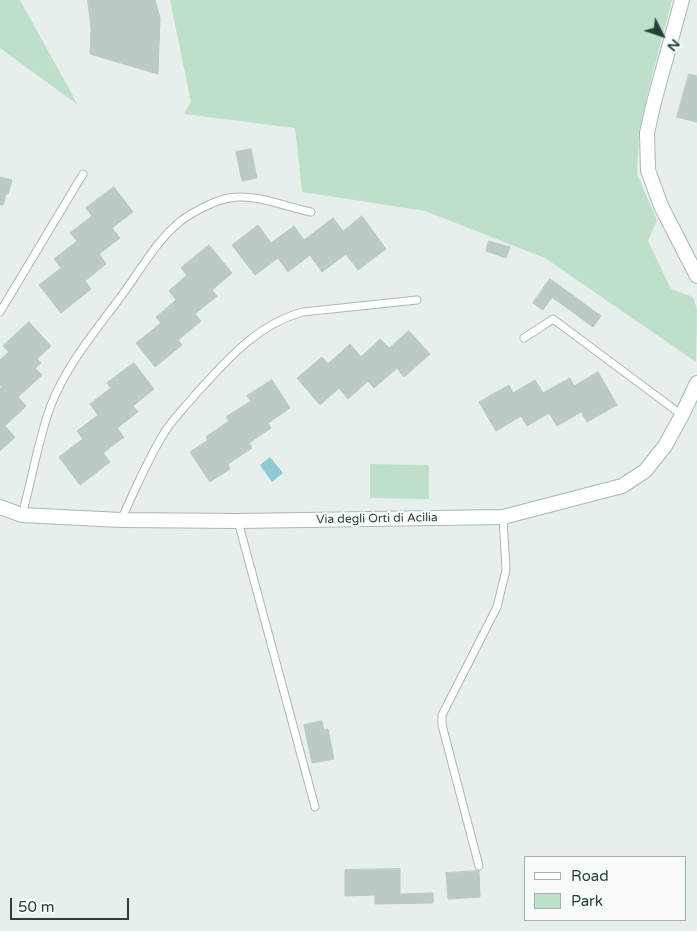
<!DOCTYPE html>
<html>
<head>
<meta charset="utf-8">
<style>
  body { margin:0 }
  #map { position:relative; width:697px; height:931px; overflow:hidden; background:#e6efeb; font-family:"Varela Round",sans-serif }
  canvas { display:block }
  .legend { position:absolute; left:524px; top:856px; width:162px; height:65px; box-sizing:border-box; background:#f7fbf9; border:1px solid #a3b1ad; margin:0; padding:6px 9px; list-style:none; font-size:15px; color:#24423a }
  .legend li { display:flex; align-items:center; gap:10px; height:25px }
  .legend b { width:25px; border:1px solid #a3b1ad }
  .north { position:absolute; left:637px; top:10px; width:50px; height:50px; -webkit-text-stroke:4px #f7fbf9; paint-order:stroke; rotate:131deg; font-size:14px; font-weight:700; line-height:20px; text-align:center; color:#24423a }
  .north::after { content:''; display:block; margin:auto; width:18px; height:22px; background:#24423a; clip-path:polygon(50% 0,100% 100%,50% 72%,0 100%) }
  .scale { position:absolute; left:10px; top:898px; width:119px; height:22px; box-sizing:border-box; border:2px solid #24423a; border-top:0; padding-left:6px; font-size:15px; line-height:18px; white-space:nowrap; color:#24423a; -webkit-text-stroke:4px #f7fbf9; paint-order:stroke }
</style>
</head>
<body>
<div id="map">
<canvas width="697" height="931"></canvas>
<ul class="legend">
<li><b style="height:6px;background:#fff"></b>Road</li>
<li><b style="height:14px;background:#bfe0c8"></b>Park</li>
</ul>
<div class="north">N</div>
<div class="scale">50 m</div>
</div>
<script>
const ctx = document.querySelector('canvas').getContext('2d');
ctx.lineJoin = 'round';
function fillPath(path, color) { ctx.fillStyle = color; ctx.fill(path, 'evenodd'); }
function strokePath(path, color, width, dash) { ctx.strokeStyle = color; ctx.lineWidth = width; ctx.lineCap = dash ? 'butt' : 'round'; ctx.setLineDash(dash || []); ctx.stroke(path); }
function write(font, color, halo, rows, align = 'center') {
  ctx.font = font + ' "Varela Round",sans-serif'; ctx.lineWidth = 4.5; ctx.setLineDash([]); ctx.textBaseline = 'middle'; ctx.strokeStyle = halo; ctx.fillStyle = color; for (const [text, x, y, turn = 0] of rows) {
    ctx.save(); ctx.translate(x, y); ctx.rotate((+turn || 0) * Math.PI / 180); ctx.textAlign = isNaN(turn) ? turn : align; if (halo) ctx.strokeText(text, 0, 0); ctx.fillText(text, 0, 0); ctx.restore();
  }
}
const green = new Path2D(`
  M 0,0 L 20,0 L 78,105 L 0,48 Z
  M 170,0 L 672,0 L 647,95 L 639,134 L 637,174 L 657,220 L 648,241 L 671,289 L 693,297 L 697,309 L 696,362 L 545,258 L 425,211 L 302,192 L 295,128 L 184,114 L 191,102 Z
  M 370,464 L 429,465 L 429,499 L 370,498 Z`);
const water = new Path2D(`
  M 270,457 L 283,473 L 272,482 L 260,465 Z`);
const building = new Path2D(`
  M 88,0 L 155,0 L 160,18 L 158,74 L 90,54 L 91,29 Z
  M 689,74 L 697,76 L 697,122 L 677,117 Z
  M 251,149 L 257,178 L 242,181 L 236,152 Z
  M 0,177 L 12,180 L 8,194 L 6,194 L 3,205 L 0,205 Z
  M 114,187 L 133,212 L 112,228 L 120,238 L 99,254 L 106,264 L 85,281 L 91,289 L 61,313 L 39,285 L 61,268 L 54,259 L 77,241 L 70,233 L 92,216 L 86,208 Z
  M 362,216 L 386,249 L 358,270 L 346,254 L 322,272 L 310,255 L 288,272 L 278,258 L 255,275 L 232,245 L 258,225 L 271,243 L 294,226 L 304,240 L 333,218 L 343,231 Z
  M 489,241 L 510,247 L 506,258 L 486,251 Z
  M 209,245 L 232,273 L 212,290 L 217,296 L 195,314 L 201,321 L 178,340 L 182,345 L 155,367 L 136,343 L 161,323 L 156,317 L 176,300 L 169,291 L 187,275 L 181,268 Z
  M 550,279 L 560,286 L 543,310 L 533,303 Z
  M 560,286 L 601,316 L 593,327 L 552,297 Z
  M 29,322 L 51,346 L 37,359 L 41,363 L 35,368 L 42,375 L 18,397 L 26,406 L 5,426 L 15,437 L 0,451 L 0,388 L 2,387 L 0,385 L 0,360 L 9,352 L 3,346 Z
  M 409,331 L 430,354 L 404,377 L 397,368 L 374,388 L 368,381 L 348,399 L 339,388 L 320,405 L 297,378 L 322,357 L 328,364 L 350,344 L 361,357 L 380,339 L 389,348 Z
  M 134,363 L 154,389 L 133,406 L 138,412 L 117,428 L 124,437 L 103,453 L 110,462 L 80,485 L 59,457 L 83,439 L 77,431 L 98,415 L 90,404 L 111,388 L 107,383 Z
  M 598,372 L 617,405 L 587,422 L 581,412 L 557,426 L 549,413 L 527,426 L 521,416 L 496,431 L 479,402 L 509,385 L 513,393 L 535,380 L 543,393 L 570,378 L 574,386 Z
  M 272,380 L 290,408 L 268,423 L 271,428 L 249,443 L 252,448 L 228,464 L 230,469 L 210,482 L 190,452 L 208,440 L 206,437 L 229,421 L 226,417 L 251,401 L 247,396 Z
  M 322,721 L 324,730 L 328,729 L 334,759 L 312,763 L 304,725 Z
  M 400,869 L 400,894 L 433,893 L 433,903 L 375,904 L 375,895 L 345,896 L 345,870 Z
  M 479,871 L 480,897 L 448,899 L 446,873 Z`);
const service = new Path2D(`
  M 0,312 L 83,174
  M 524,338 L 553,319 L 682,415
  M 22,515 C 32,479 38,440 51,405 C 68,362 98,328 125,291 C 141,269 155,244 176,225 C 188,214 213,201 229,198 C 256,193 285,207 311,212
  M 121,520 C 135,490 148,458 166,430 C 174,418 186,406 195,395 C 226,361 257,324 303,312 L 417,300
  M 238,521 L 315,807
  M 479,866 L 442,725 L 442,715 L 497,607 L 506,570 L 503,517`);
const minor = new Path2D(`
  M 682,0 L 654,102 L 647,133 L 648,170 L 661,206 L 697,276
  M 0,507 L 22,515 L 121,520 L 238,521 L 503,517 L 622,486 L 645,471 L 665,446 L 682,415 L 697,383`);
const streetNames = [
  ["Via degli Orti di Acilia",377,519,-1]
];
fillPath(green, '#bfe0c8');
fillPath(water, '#8ec9d4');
fillPath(building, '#bbcac4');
strokePath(building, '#b8c9c2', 1);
strokePath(service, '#a8b8b2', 9);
strokePath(minor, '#a8b8b2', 16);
strokePath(service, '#fff', 7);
strokePath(minor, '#fff', 14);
write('12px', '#24423a', '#f7fbf9', streetNames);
</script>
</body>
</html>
